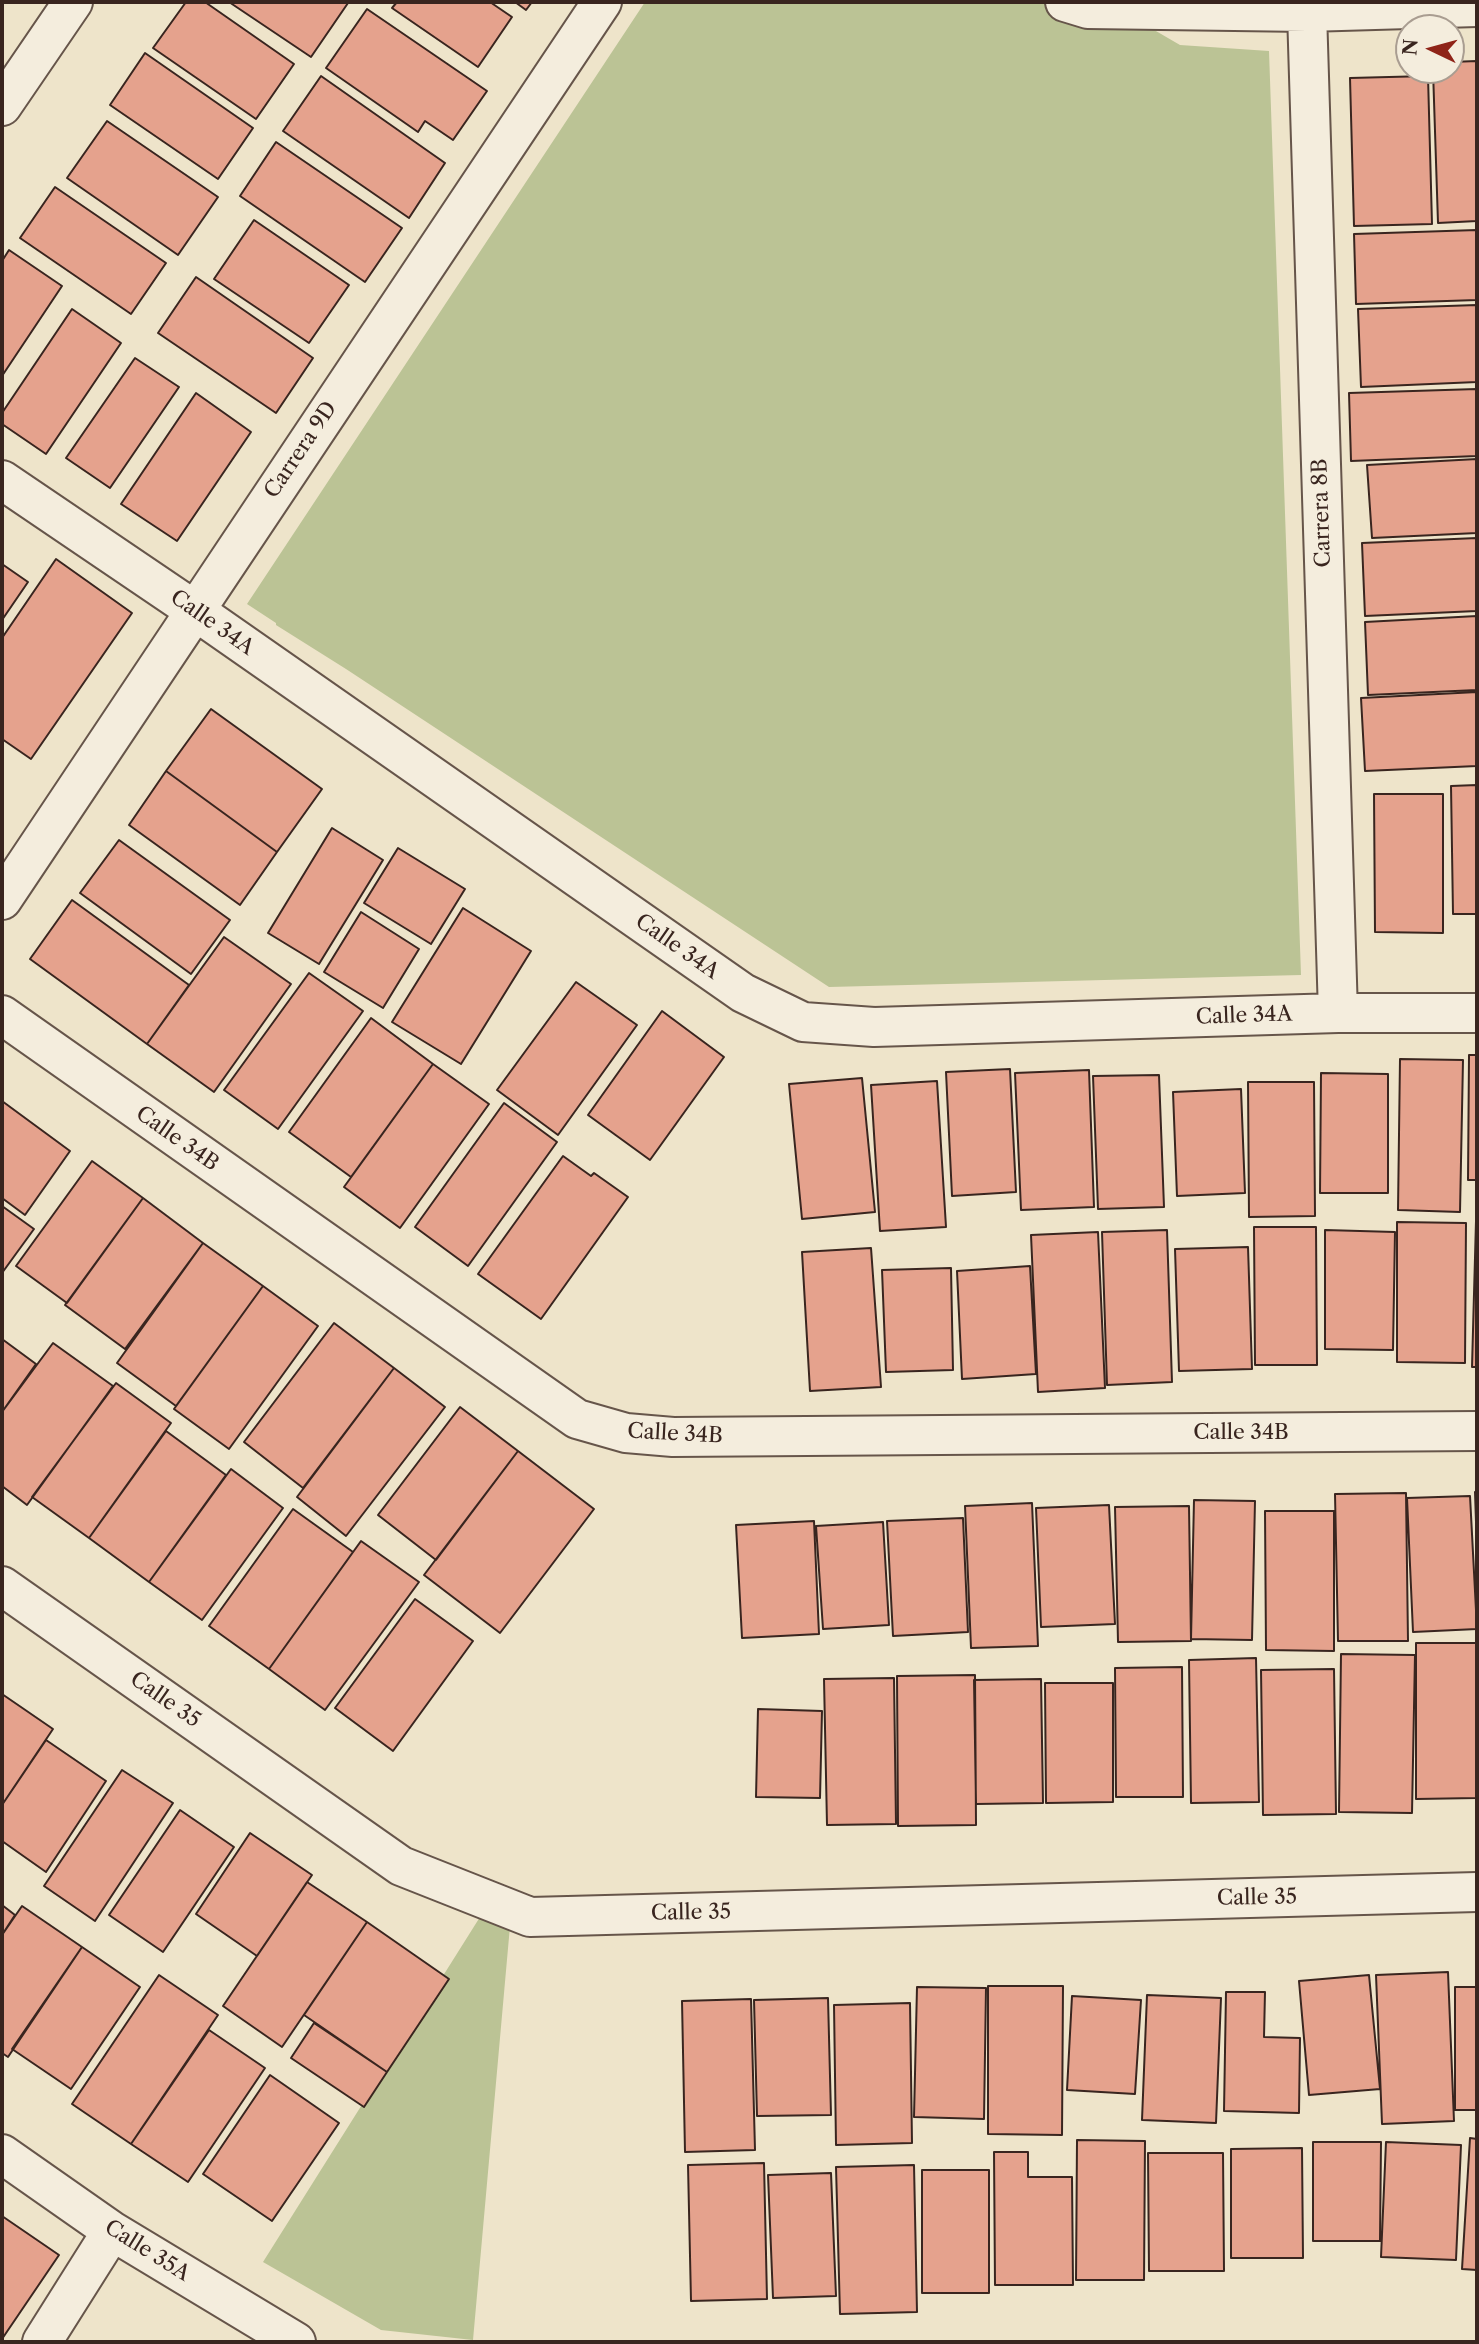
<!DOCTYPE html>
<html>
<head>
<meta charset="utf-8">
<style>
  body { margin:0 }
  #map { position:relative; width:1479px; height:2344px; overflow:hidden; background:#eee4ca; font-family:"Libre Caslon Text",serif }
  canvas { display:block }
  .frame { position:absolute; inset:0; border:4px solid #39251f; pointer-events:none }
  .north { position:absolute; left:1395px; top:14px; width:70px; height:70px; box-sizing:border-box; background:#f4eddd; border:2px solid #a99d91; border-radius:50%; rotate:275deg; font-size:19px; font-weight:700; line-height:28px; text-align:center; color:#39251f }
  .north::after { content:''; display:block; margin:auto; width:24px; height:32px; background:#8f2418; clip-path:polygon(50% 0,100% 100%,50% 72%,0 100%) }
</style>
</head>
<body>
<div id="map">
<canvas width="1479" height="2344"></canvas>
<div class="frame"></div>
<div class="north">N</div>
</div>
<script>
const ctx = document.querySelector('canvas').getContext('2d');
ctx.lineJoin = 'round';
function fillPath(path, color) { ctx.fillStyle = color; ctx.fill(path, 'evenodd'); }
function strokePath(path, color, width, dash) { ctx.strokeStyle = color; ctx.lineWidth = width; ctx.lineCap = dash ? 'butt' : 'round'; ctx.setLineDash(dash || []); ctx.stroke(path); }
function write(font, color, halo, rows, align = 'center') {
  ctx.font = font + ' "Libre Caslon Text",serif'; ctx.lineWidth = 5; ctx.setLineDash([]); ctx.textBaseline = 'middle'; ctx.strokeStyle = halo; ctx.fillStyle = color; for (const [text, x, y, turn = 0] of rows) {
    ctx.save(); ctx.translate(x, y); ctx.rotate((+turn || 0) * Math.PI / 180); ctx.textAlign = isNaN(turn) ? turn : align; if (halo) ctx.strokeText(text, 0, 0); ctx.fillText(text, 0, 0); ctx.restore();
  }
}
const green = new Path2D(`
  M 645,2 L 1106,2 L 1180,45 L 1269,51 L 1301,975 L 829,987 L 346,669 L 276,625 L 276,623 L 247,604 Z
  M 480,1917 L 510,1926 L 473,2340 L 381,2330 L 263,2262 Z`);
const building = new Path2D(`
  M 186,2 L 205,2 L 294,64 L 256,119 L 153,48 Z
  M 229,2 L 347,2 L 348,3 L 311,57 Z
  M 397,2 L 490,2 L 512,17 L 478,67 L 392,8 Z
  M 515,2 L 532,2 L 526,10 Z
  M 367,9 L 487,91 L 453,140 L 425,121 L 418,132 L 326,68 Z
  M 145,53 L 253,128 L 218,179 L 110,105 Z
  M 1477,61 L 1477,221 L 1438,223 L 1433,70 L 1451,70 L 1451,62 Z
  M 321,76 L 445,163 L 409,218 L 283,131 Z
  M 1428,76 L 1432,224 L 1354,226 L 1350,78 Z
  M 107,121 L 218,197 L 178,255 L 67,178 Z
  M 276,142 L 402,228 L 365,282 L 240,196 Z
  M 55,187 L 166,263 L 131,314 L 20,238 Z
  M 254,220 L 349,285 L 309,343 L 214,279 Z
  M 1477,230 L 1477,300 L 1356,304 L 1354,234 Z
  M 9,250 L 62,286 L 2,376 L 2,261 Z
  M 196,277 L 313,358 L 276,413 L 158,333 Z
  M 1477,305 L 1477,382 L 1361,387 L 1358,309 Z
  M 72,309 L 121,343 L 46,454 L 2,424 L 2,413 Z
  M 135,358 L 179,387 L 110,488 L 66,458 Z
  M 1477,389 L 1477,456 L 1351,461 L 1349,393 Z
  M 196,393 L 251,432 L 177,541 L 121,504 Z
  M 1477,459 L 1477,533 L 1372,538 L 1367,465 Z
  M 1477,538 L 1477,611 L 1365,616 L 1362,543 Z
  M 56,559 L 132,613 L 31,759 L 2,739 L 2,638 Z
  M 2,564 L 28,582 L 2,620 Z
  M 1477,616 L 1477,690 L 1368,695 L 1365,622 Z
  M 1477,692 L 1477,766 L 1365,771 L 1361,698 Z
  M 211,709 L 322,789 L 277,852 L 166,771 Z
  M 166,771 L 277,852 L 240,905 L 129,825 Z
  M 1477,785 L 1477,914 L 1453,914 L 1451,786 Z
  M 1374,794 L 1443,794 L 1443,933 L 1375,932 Z
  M 332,828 L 383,860 L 319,964 L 268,933 Z
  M 119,840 L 230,920 L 191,974 L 80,893 Z
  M 398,848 L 465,889 L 431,944 L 364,903 Z
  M 72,900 L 189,985 L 147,1044 L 30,959 Z
  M 463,908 L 531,951 L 461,1064 L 392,1022 Z
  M 361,912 L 419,949 L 383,1008 L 324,972 Z
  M 224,937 L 291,984 L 214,1092 L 147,1044 Z
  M 309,973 L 363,1011 L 278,1129 L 224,1090 Z
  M 576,982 L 637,1025 L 558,1135 L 497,1090 Z
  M 662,1011 L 724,1057 L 650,1160 L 588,1115 Z
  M 371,1018 L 433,1064 L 351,1177 L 289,1132 Z
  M 1469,1055 L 1477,1055 L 1477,1180 L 1468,1180 Z
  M 1400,1059 L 1463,1060 L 1460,1212 L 1398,1210 Z
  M 433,1064 L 489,1104 L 400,1228 L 344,1187 Z
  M 1010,1069 L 1016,1192 L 952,1196 L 946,1072 Z
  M 1089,1070 L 1094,1207 L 1021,1210 L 1015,1073 Z
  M 1321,1073 L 1388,1074 L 1388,1193 L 1320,1193 Z
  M 1159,1075 L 1164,1207 L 1098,1209 L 1093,1076 Z
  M 862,1078 L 875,1212 L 802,1219 L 789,1084 Z
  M 937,1081 L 946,1227 L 880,1231 L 871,1085 Z
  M 1248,1082 L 1314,1082 L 1315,1216 L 1249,1217 Z
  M 1241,1089 L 1245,1193 L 1177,1196 L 1173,1092 Z
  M 2,1101 L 70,1151 L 25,1215 L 2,1198 Z
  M 504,1103 L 557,1142 L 468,1266 L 415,1227 Z
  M 563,1156 L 591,1176 L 594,1173 L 628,1197 L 541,1319 L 478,1274 Z
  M 92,1161 L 143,1198 L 67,1303 L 16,1266 Z
  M 143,1198 L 203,1243 L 125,1349 L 65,1305 Z
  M 2,1206 L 34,1229 L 2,1273 Z
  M 1476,1221 L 1477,1222 L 1477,1367 L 1472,1367 Z
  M 1397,1222 L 1466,1223 L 1465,1363 L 1397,1362 Z
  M 1254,1227 L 1316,1227 L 1317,1365 L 1255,1365 Z
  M 1167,1230 L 1172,1382 L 1107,1385 L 1102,1232 Z
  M 1325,1230 L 1395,1232 L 1393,1350 L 1325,1349 Z
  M 1098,1232 L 1105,1388 L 1038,1392 L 1031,1235 Z
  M 203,1243 L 263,1286 L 176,1406 L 117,1363 Z
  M 1248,1247 L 1252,1369 L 1179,1371 L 1175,1249 Z
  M 871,1248 L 881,1387 L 810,1391 L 802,1252 Z
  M 1030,1266 L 1036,1374 L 962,1379 L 957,1271 Z
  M 951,1268 L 953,1370 L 886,1372 L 882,1270 Z
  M 263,1286 L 318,1326 L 229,1449 L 174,1409 Z
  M 334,1323 L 394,1368 L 303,1488 L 244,1442 Z
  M 2,1339 L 36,1364 L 2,1412 Z
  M 53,1343 L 113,1386 L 27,1505 L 2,1486 L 2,1412 Z
  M 394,1368 L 445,1407 L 346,1536 L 297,1497 Z
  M 116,1383 L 171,1423 L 89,1538 L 32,1497 Z
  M 460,1407 L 518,1451 L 436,1560 L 378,1515 Z
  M 166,1431 L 226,1475 L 149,1582 L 89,1538 Z
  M 518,1451 L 594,1509 L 500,1633 L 424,1575 Z
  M 231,1469 L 283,1508 L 202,1620 L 149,1582 Z
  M 1475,1492 L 1477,1492 L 1477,1552 Z
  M 1406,1493 L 1408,1641 L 1338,1641 L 1335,1494 Z
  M 1470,1496 L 1477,1629 L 1413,1632 L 1407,1498 Z
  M 1194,1500 L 1255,1501 L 1252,1640 L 1191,1639 Z
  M 1032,1503 L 1038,1646 L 971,1648 L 965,1506 Z
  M 1109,1505 L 1115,1624 L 1041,1627 L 1036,1508 Z
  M 1189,1506 L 1191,1641 L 1118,1642 L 1115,1507 Z
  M 293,1509 L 353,1552 L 269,1669 L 209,1626 Z
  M 1265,1511 L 1334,1511 L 1334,1651 L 1266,1650 Z
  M 963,1518 L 968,1632 L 893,1636 L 887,1521 Z
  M 814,1521 L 819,1634 L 742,1638 L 736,1525 Z
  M 883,1522 L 889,1625 L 823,1629 L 816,1526 Z
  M 361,1541 L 419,1582 L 325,1710 L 269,1669 Z
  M 415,1599 L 473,1641 L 393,1751 L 335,1708 Z
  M 1416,1643 L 1477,1643 L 1477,1798 L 1416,1799 Z
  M 1341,1654 L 1415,1655 L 1412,1813 L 1339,1812 Z
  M 1256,1658 L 1259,1802 L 1191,1803 L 1189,1660 Z
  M 1182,1667 L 1183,1797 L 1116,1797 L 1115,1668 Z
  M 1334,1669 L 1336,1814 L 1263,1815 L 1261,1670 Z
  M 975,1675 L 976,1825 L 898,1826 L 897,1676 Z
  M 894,1678 L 896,1824 L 827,1825 L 824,1679 Z
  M 1041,1679 L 1043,1803 L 976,1804 L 974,1680 Z
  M 1045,1683 L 1113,1683 L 1113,1802 L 1046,1803 Z
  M 2,1694 L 53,1729 L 2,1805 Z
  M 758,1709 L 822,1711 L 820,1798 L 756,1797 Z
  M 46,1740 L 106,1781 L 46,1872 L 2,1841 L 2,1805 Z
  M 122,1770 L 173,1803 L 95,1921 L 44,1886 Z
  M 180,1810 L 234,1847 L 163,1952 L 109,1915 Z
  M 250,1833 L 312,1875 L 257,1956 L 196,1914 Z
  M 307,1882 L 367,1922 L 282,2047 L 223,2006 Z
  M 2,1905 L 15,1915 L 2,1935 Z
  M 22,1906 L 82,1947 L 8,2057 L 2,2053 L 2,1935 Z
  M 367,1922 L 449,1979 L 387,2072 L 304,2015 Z
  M 82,1947 L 140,1987 L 71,2089 L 12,2049 Z
  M 1448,1972 L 1454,2121 L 1382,2124 L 1376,1975 Z
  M 159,1975 L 218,2015 L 131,2144 L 72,2104 Z
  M 1369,1975 L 1380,2089 L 1309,2095 L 1299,1981 Z
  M 988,1986 L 1063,1986 L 1062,2135 L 988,2134 Z
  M 917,1987 L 986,1988 L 984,2119 L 914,2117 Z
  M 1455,1987 L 1477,1987 L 1477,2110 L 1455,2110 Z
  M 1226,1992 L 1265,1992 L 1264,2037 L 1300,2038 L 1299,2113 L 1224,2111 Z
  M 1147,1995 L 1221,1998 L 1216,2123 L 1142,2120 Z
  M 1072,1996 L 1141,2000 L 1135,2094 L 1067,2090 Z
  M 828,1998 L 831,2115 L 757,2116 L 754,2000 Z
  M 751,1999 L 755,2150 L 685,2152 L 682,2001 Z
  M 910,2003 L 912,2143 L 836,2145 L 834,2005 Z
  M 314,2023 L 387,2072 L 364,2107 L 291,2058 Z
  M 209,2030 L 265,2068 L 188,2182 L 131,2144 Z
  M 270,2075 L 339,2123 L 272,2221 L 203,2174 Z
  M 1470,2138 L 1477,2139 L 1477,2270 L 1462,2269 Z
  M 1077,2140 L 1145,2141 L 1144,2280 L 1076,2280 Z
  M 1313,2142 L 1381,2142 L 1380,2241 L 1313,2241 Z
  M 1386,2142 L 1461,2145 L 1456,2260 L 1381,2257 Z
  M 1302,2148 L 1303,2258 L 1231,2258 L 1231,2149 Z
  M 994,2152 L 1028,2152 L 1028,2177 L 1072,2177 L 1073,2285 L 995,2285 Z
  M 1148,2153 L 1223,2153 L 1224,2271 L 1149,2271 Z
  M 764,2163 L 767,2299 L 691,2301 L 688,2165 Z
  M 914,2165 L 917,2312 L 840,2314 L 836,2167 Z
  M 922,2170 L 989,2170 L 989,2293 L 922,2293 Z
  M 831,2173 L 836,2296 L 773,2298 L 768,2175 Z
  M 2,2216 L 59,2255 L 2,2339 Z`);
const street = new Path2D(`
  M 1065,2 L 1088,9 L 1307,12 L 1477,7
  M 1307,12 L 1338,1013
  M 2,106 L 73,2
  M 2,480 L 194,610 L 743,993 L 803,1022 L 874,1027 L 1338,1013 L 1477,1013
  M 2,900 L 602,2
  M 2,1015 L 577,1419 L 626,1433 L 673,1437 L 1477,1431
  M 2,1586 L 401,1866 L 530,1917 L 1477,1892
  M 2,2154 L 112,2231 L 296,2342
  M 42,2342 L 112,2231`);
const streetNames = [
  ["Carrera 9D",301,450,-56],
  ["Carrera 8B",1322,513,-92],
  ["Calle 34A",212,623,35],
  ["Calle 34A",677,947,35],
  ["Calle 34A",1244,1016,-2],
  ["Calle 34B",177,1139,35],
  ["Calle 34B",1241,1433],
  ["Calle 34B",675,1434,3],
  ["Calle 35",165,1700,35],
  ["Calle 35",1257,1898,-1],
  ["Calle 35",691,1913,-1],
  ["Calle 35A",147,2251,32]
];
fillPath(green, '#bbc395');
fillPath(building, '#e5a28d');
strokePath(building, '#39251f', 2);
strokePath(street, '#66554a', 42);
strokePath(street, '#f4eddd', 38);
write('21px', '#39251f', '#f4eddd', streetNames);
</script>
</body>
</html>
